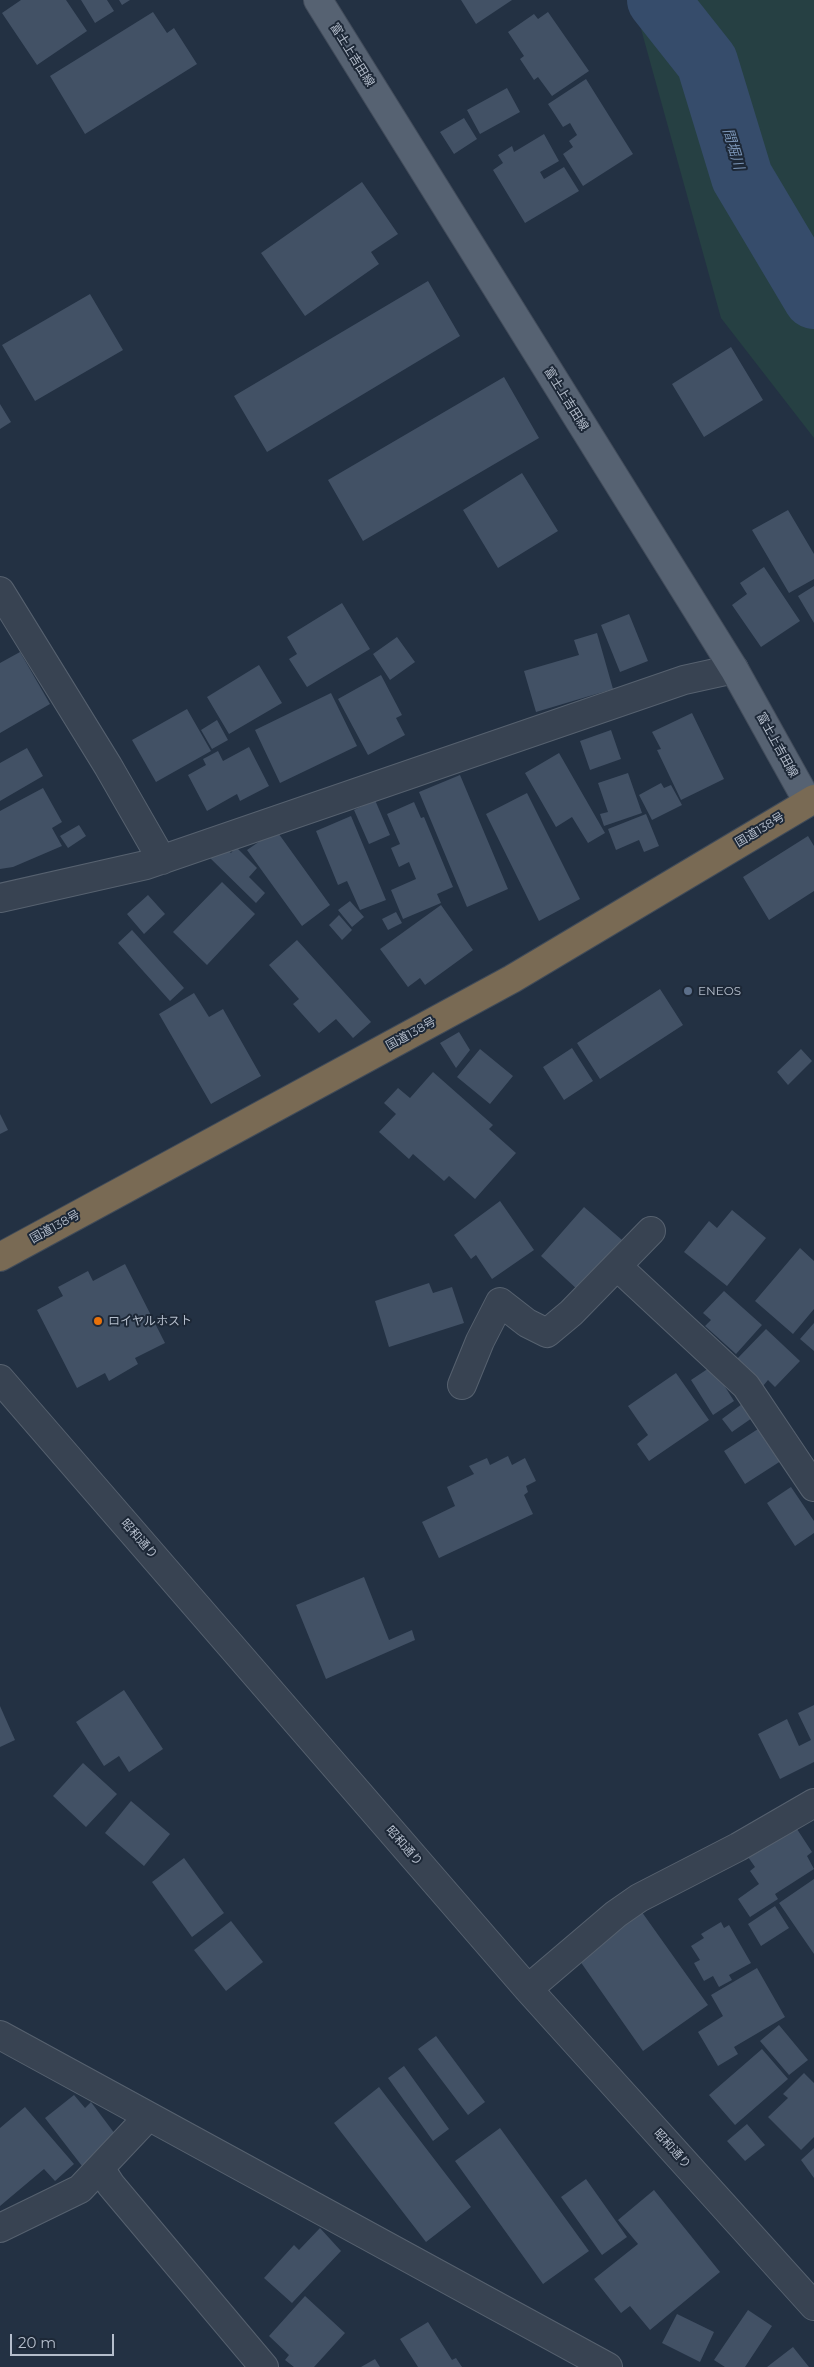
<!DOCTYPE html>
<html>
<head>
<meta charset="utf-8">
<style>
  body { margin:0 }
  #map { position:relative; width:814px; height:2367px; overflow:hidden; background:#233143; font-family:Montserrat,sans-serif }
  canvas { display:block }
  .scale { position:absolute; left:10px; top:2334px; width:104px; height:22px; box-sizing:border-box; border:2px solid #b5becc; border-top:0; padding-left:6px; font-size:15px; line-height:18px; white-space:nowrap; color:#b5becc; -webkit-text-stroke:4px #1d2837; paint-order:stroke }
</style>
</head>
<body>
<div id="map">
<canvas width="814" height="2367"></canvas>
<div class="scale">20 m</div>
</div>
<script>
const ctx = document.querySelector('canvas').getContext('2d');
ctx.lineJoin = 'round';
function fillPath(path, color) { ctx.fillStyle = color; ctx.fill(path, 'evenodd'); }
function strokePath(path, color, width, dash) { ctx.strokeStyle = color; ctx.lineWidth = width; ctx.lineCap = dash ? 'butt' : 'round'; ctx.setLineDash(dash || []); ctx.stroke(path); }
function write(font, color, halo, rows, align = 'center') {
  ctx.font = font + ' Montserrat,"Noto Sans JP",sans-serif'; ctx.lineWidth = 4; ctx.setLineDash([]); ctx.textBaseline = 'middle'; ctx.strokeStyle = halo; ctx.fillStyle = color; for (const [text, x, y, turn = 0] of rows) {
    ctx.save(); ctx.translate(x, y); ctx.rotate((+turn || 0) * Math.PI / 180); ctx.textAlign = isNaN(turn) ? turn : align; if (halo) ctx.strokeText(text, 0, 0); ctx.fillText(text, 0, 0); ctx.restore();
  }
}
const green = new Path2D(`
  M 633,0 L 814,0 L 814,438 L 721,318 Z`);
const river = new Path2D(`
  M 658,0 L 707,62 L 742,177 L 814,298`);
const building = new Path2D(`
  M 21,0 L 66,0 L 87,31 L 37,65 L 2,13 Z
  M 81,0 L 107,0 L 114,11 L 95,23 Z
  M 119,0 L 130,0 L 122,5 Z
  M 461,0 L 512,0 L 476,24 Z
  M 153,12 L 167,33 L 174,28 L 197,64 L 85,134 L 50,76 Z
  M 548,12 L 589,71 L 552,96 L 538,77 L 534,80 L 520,59 L 524,56 L 508,32 L 534,14 L 538,19 Z
  M 586,79 L 633,154 L 583,186 L 563,154 L 573,147 L 569,141 L 577,135 L 570,123 L 563,127 L 548,104 Z
  M 507,88 L 520,112 L 480,134 L 467,110 Z
  M 464,118 L 477,139 L 454,154 L 440,132 Z
  M 544,134 L 559,161 L 540,172 L 544,179 L 564,167 L 579,191 L 525,223 L 493,170 L 503,163 L 498,155 L 512,146 L 514,152 Z
  M 362,182 L 398,234 L 371,252 L 379,264 L 305,316 L 261,253 Z
  M 428,281 L 460,336 L 267,452 L 234,396 Z
  M 90,294 L 123,350 L 35,401 L 2,345 Z
  M 731,347 L 763,400 L 704,437 L 672,384 Z
  M 504,377 L 539,438 L 363,541 L 328,480 Z
  M 0,404 L 11,422 L 0,429 Z
  M 522,473 L 558,531 L 498,568 L 463,510 Z
  M 788,510 L 814,554 L 814,579 L 789,593 L 752,530 Z
  M 764,567 L 800,621 L 761,647 L 732,605 L 747,594 L 740,583 Z
  M 814,586 L 814,623 L 798,596 Z
  M 342,603 L 370,649 L 307,687 L 289,659 L 297,654 L 287,637 Z
  M 629,614 L 648,661 L 620,672 L 601,625 Z
  M 597,633 L 613,689 L 536,712 L 524,671 L 579,655 L 574,640 Z
  M 397,637 L 415,662 L 390,680 L 373,654 Z
  M 20,652 L 50,704 L 0,733 L 0,663 Z
  M 259,665 L 282,703 L 229,734 L 207,697 Z
  M 381,675 L 402,715 L 396,718 L 405,735 L 368,755 L 338,699 Z
  M 331,693 L 357,746 L 280,783 L 255,730 Z
  M 187,709 L 211,751 L 156,782 L 132,740 Z
  M 692,713 L 724,779 L 681,800 L 657,750 L 661,749 L 652,732 Z
  M 217,720 L 228,740 L 212,749 L 201,730 Z
  M 611,730 L 621,759 L 590,770 L 580,741 Z
  M 249,747 L 269,786 L 240,801 L 237,794 L 207,811 L 188,775 L 206,765 L 203,759 L 218,751 L 223,761 Z
  M 27,748 L 43,776 L 0,801 L 0,763 Z
  M 559,753 L 605,833 L 588,843 L 572,817 L 556,827 L 525,773 Z
  M 628,773 L 642,813 L 604,826 L 600,814 L 608,812 L 598,783 Z
  M 460,775 L 508,889 L 467,907 L 419,792 Z
  M 661,783 L 664,788 L 671,785 L 682,805 L 652,820 L 639,795 Z
  M 43,788 L 62,822 L 52,828 L 62,846 L 13,867 L 0,869 L 0,811 Z
  M 527,793 L 580,899 L 539,921 L 486,814 Z
  M 375,800 L 390,835 L 369,844 L 354,810 Z
  M 414,802 L 421,818 L 424,817 L 453,887 L 437,894 L 441,903 L 403,919 L 391,890 L 416,879 L 409,862 L 399,867 L 391,848 L 400,844 L 387,814 Z
  M 646,814 L 659,846 L 644,852 L 639,840 L 616,850 L 608,829 Z
  M 351,816 L 386,900 L 360,910 L 347,881 L 338,885 L 316,831 Z
  M 79,825 L 86,836 L 68,848 L 60,836 Z
  M 276,830 L 330,905 L 302,926 L 247,850 Z
  M 808,836 L 814,846 L 814,891 L 769,920 L 743,877 Z
  M 222,844 L 231,853 L 236,847 L 257,868 L 249,877 L 265,893 L 256,903 L 209,857 Z
  M 222,882 L 255,914 L 207,965 L 173,932 Z
  M 148,895 L 165,914 L 144,934 L 127,914 Z
  M 350,901 L 364,917 L 352,927 L 338,910 Z
  M 441,905 L 473,950 L 425,985 L 420,978 L 408,987 L 380,949 Z
  M 396,912 L 402,923 L 388,930 L 382,919 Z
  M 339,915 L 352,930 L 342,940 L 329,925 Z
  M 132,930 L 184,988 L 170,1001 L 118,943 Z
  M 297,940 L 371,1022 L 353,1038 L 336,1019 L 319,1033 L 293,1004 L 299,999 L 269,965 Z
  M 660,989 L 683,1025 L 600,1079 L 577,1043 Z
  M 194,993 L 209,1017 L 223,1009 L 261,1076 L 211,1104 L 159,1014 Z
  M 459,1032 L 470,1050 L 456,1068 L 440,1043 Z
  M 572,1048 L 593,1081 L 564,1100 L 543,1067 Z
  M 480,1049 L 513,1076 L 490,1104 L 457,1077 Z
  M 801,1049 L 812,1061 L 788,1085 L 777,1072 Z
  M 433,1072 L 493,1125 L 489,1129 L 516,1153 L 475,1199 L 449,1176 L 444,1181 L 413,1154 L 409,1159 L 379,1132 L 396,1114 L 384,1103 L 398,1088 L 410,1098 Z
  M 0,1114 L 8,1130 L 0,1134 Z
  M 500,1201 L 534,1250 L 492,1279 L 476,1255 L 471,1259 L 454,1235 Z
  M 584,1207 L 622,1240 L 578,1290 L 541,1256 Z
  M 732,1210 L 766,1238 L 727,1286 L 684,1252 L 709,1221 L 717,1228 Z
  M 800,1248 L 814,1261 L 814,1309 L 793,1334 L 755,1301 Z
  M 125,1264 L 165,1343 L 135,1358 L 138,1364 L 109,1381 L 105,1373 L 77,1388 L 37,1310 L 63,1296 L 58,1287 L 88,1271 L 93,1281 Z
  M 429,1283 L 433,1293 L 452,1287 L 464,1323 L 389,1347 L 375,1301 Z
  M 724,1291 L 762,1325 L 736,1354 L 705,1326 L 711,1320 L 703,1313 Z
  M 814,1323 L 814,1351 L 800,1339 Z
  M 766,1329 L 800,1361 L 775,1387 L 768,1380 L 763,1386 L 736,1360 Z
  M 712,1366 L 734,1401 L 713,1415 L 691,1380 Z
  M 676,1373 L 709,1420 L 649,1461 L 637,1444 L 648,1435 L 628,1406 Z
  M 742,1404 L 752,1418 L 732,1432 L 722,1419 Z
  M 758,1429 L 766,1442 L 771,1439 L 784,1459 L 745,1484 L 724,1451 Z
  M 508,1456 L 512,1465 L 525,1458 L 536,1481 L 526,1486 L 528,1492 L 524,1495 L 533,1514 L 439,1558 L 422,1522 L 455,1506 L 447,1487 L 474,1474 L 469,1466 L 487,1458 L 490,1465 Z
  M 791,1487 L 814,1521 L 814,1533 L 795,1546 L 767,1503 Z
  M 364,1577 L 389,1640 L 412,1630 L 415,1640 L 326,1679 L 296,1605 Z
  M 124,1690 L 163,1749 L 129,1772 L 119,1756 L 104,1766 L 76,1722 Z
  M 814,1705 L 814,1762 L 780,1779 L 758,1734 L 787,1719 L 799,1746 L 811,1740 L 798,1713 Z
  M 0,1706 L 15,1740 L 0,1747 Z
  M 83,1763 L 117,1794 L 86,1827 L 53,1796 Z
  M 131,1801 L 170,1834 L 144,1866 L 105,1833 Z
  M 795,1826 L 812,1852 L 807,1856 L 814,1869 L 775,1894 L 778,1899 L 750,1917 L 738,1899 L 759,1884 L 750,1871 L 755,1867 L 748,1857 Z
  M 184,1858 L 224,1913 L 192,1937 L 152,1882 Z
  M 814,1879 L 814,1954 L 779,1903 Z
  M 775,1906 L 789,1928 L 761,1946 L 748,1924 Z
  M 639,1908 L 708,2005 L 643,2051 L 575,1954 Z
  M 231,1921 L 263,1962 L 226,1991 L 194,1950 Z
  M 721,1922 L 724,1928 L 729,1925 L 751,1963 L 729,1975 L 732,1980 L 719,1987 L 713,1976 L 704,1981 L 694,1963 L 700,1960 L 691,1946 L 704,1938 L 701,1934 Z
  M 757,1968 L 785,2017 L 734,2047 L 738,2054 L 718,2066 L 698,2032 L 723,2016 L 711,1995 Z
  M 779,2025 L 808,2060 L 789,2075 L 760,2041 Z
  M 436,2036 L 485,2102 L 468,2115 L 418,2049 Z
  M 762,2049 L 788,2079 L 735,2125 L 709,2095 Z
  M 404,2066 L 449,2129 L 433,2141 L 388,2078 Z
  M 804,2073 L 814,2083 L 814,2137 L 801,2150 L 768,2117 L 788,2098 L 783,2094 Z
  M 379,2087 L 471,2207 L 426,2242 L 334,2123 Z
  M 74,2095 L 85,2108 L 91,2102 L 118,2138 L 82,2166 L 45,2118 Z
  M 25,2107 L 74,2164 L 55,2181 L 44,2169 L 0,2206 L 0,2128 Z
  M 747,2124 L 765,2145 L 745,2161 L 727,2141 Z
  M 500,2128 L 589,2251 L 543,2284 L 455,2161 Z
  M 814,2148 L 814,2178 L 801,2160 Z
  M 586,2179 L 627,2237 L 602,2255 L 561,2197 Z
  M 654,2190 L 720,2272 L 650,2330 L 630,2306 L 621,2313 L 594,2279 L 638,2244 L 618,2220 Z
  M 320,2228 L 341,2251 L 292,2303 L 264,2278 L 294,2245 L 299,2250 Z
  M 305,2296 L 345,2333 L 314,2367 L 294,2367 L 285,2360 L 289,2355 L 269,2336 Z
  M 748,2310 L 772,2326 L 745,2367 L 725,2367 L 714,2360 Z
  M 677,2314 L 714,2332 L 700,2362 L 662,2343 Z
  M 428,2322 L 452,2360 L 456,2358 L 462,2367 L 418,2367 L 400,2339 Z
  M 793,2347 L 809,2367 L 767,2367 Z
  M 375,2359 L 380,2367 L 361,2367 Z`);
const minor = new Path2D(`
  M 0,591 L 108,766 L 162,860
  M 0,898 L 146,865 L 684,680 L 734,669
  M 618,1267 L 746,1386 L 814,1487
  M 0,1379 L 528,1989 L 814,2306
  M 462,1385 L 480,1341 L 500,1302 L 527,1323 L 547,1333 L 571,1313 L 651,1231
  M 528,1989 L 616,1914 L 639,1898 L 738,1847 L 814,1803
  M 0,2035 L 608,2367
  M 100,2168 L 111,2185 L 264,2367
  M 0,2228 L 80,2189 L 148,2117`);
const major = new Path2D(`
  M 318,0 L 734,669 L 808,802`);
const highway = new Path2D(`
  M 0,1257 L 512,979 L 814,799`);
const markers = [
  [688,991,5,"#5c6f8a"],
  [98,1321,5,"#e8710a"]
];
const streetNames = [
  ["富士上吉田線",352,55,58],
  ["富士上吉田線",566,399,58],
  ["富士上吉田線",777,745,61],
  ["国道138号",760,830,-31],
  ["国道138号",411,1034,-29],
  ["国道138号",55,1227,-29],
  ["昭和通り",139,1539,49],
  ["昭和通り",404,1846,49],
  ["昭和通り",672,2149,48]
];
const poiNames = [
  ["ENEOS",698,991],
  ["ロイヤルホスト",108,1321]
];
const waterNames = [
  ["間堀川",733,149,73]
];
fillPath(green, '#264043');
strokePath(river, '#364c6b', 62);
fillPath(building, '#425165');
strokePath(minor, '#56616f', 30);
strokePath(major, '#424c5b', 30);
strokePath(highway, '#404b59', 30);
strokePath(minor, '#384352', 28);
strokePath(major, '#566272', 28);
strokePath(highway, '#796a54', 28);
for (const [x, y, r, color] of markers) { const dot = new Path2D(); dot.arc(x, y, r, 0, 2 * Math.PI); ctx.fillStyle = color; ctx.fill(dot); strokePath(dot, '#1d2837', 2); }
write('12px', '#b5becc', '#1d2837', streetNames);
write('12px', '#b5becc', '#1d2837', poiNames, 'left');
write('italic 14px', '#7a94b6', '#1d2837', waterNames);
</script>
</body>
</html>
